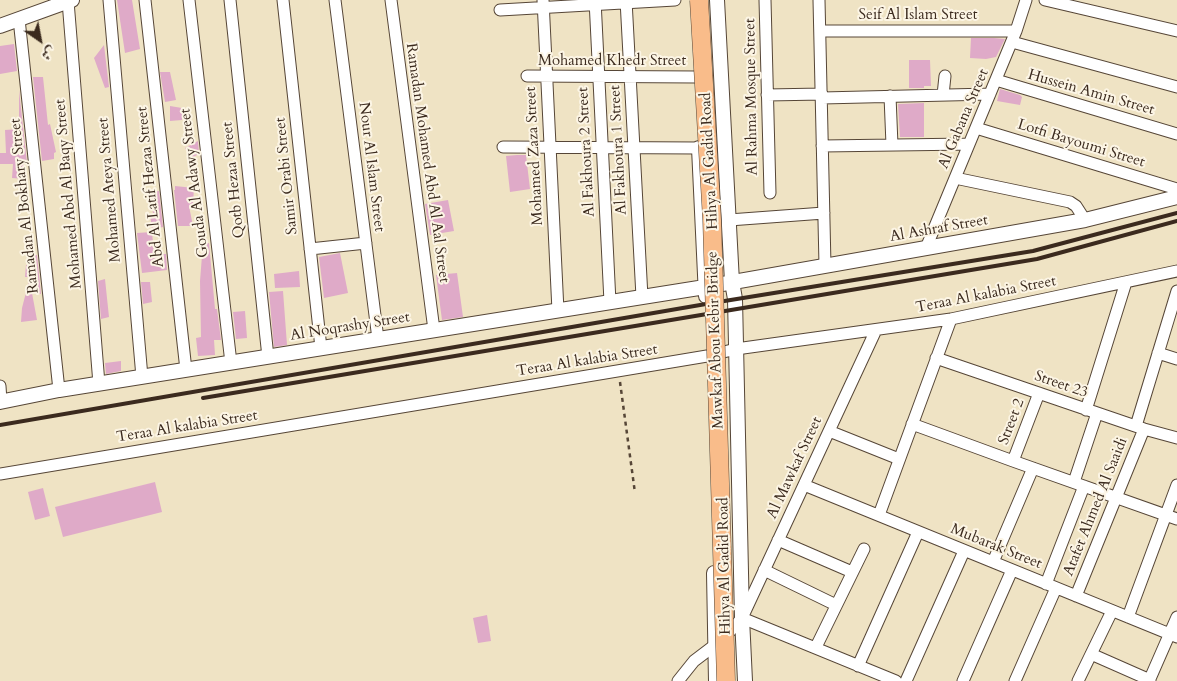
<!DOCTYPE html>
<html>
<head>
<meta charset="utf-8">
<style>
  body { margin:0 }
  #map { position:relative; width:1177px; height:681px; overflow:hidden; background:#efe3c4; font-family:Cardo,Amiri,serif }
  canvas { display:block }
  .north { position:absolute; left:15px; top:15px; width:50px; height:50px; -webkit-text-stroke:4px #fcf5e5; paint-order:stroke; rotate:147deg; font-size:14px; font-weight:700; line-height:20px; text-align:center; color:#3b2a1e }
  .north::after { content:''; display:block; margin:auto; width:18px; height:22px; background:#3b2a1e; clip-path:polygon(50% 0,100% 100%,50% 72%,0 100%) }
</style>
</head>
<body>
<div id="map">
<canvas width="1177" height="681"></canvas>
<div class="north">ش</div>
</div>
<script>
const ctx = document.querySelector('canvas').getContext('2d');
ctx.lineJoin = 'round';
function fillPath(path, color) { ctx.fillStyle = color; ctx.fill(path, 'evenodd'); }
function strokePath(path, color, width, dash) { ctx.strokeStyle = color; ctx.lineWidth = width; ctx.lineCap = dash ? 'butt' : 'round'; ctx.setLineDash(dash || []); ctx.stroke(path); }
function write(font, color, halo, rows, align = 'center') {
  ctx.font = font + ' Cardo,serif'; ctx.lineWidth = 4; ctx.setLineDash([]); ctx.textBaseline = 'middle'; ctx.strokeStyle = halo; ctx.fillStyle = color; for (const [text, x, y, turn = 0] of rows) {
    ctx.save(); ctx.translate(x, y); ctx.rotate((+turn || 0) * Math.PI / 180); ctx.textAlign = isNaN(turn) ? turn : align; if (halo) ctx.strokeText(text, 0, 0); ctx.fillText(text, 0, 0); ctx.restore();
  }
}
const building = new Path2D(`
  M 117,0 L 132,0 L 140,49 L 125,53 Z
  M 971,38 L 994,38 L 1005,39 L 996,57 L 986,59 L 970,58 Z
  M 14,44 L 17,71 L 0,74 L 0,46 Z
  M 104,45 L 109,87 L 105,88 L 94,58 Z
  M 909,60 L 930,60 L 931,86 L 924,86 L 924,88 L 909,88 Z
  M 160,72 L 170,72 L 176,100 L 165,102 Z
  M 33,77 L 43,77 L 48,125 L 50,124 L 56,152 L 54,153 L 54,159 L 42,161 Z
  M 1000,89 L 1020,95 L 1022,97 L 1020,105 L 997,101 Z
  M 19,90 L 27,163 L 24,163 L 25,179 L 12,178 L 13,164 L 0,164 L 0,153 L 6,153 L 5,130 L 19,129 Z
  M 924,103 L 924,137 L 900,137 L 898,104 Z
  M 170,106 L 182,108 L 182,120 L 170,121 Z
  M 198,141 L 199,154 L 191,158 L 185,148 Z
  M 517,155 L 526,155 L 530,189 L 510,192 L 506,156 Z
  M 175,186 L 194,188 L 193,204 L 189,206 L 193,226 L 178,226 L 174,190 L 175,190 Z
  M 159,191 L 163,227 L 152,229 L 150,214 L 153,214 L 151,192 Z
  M 448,200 L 454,231 L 430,235 L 425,204 Z
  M 152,232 L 154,254 L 166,254 L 167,270 L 142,273 L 137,233 Z
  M 203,243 L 209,243 L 215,309 L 217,309 L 221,340 L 214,340 L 215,355 L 198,356 L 196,338 L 201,337 L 200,281 Z
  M 340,253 L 348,293 L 324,298 L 319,257 Z
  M 35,255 L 37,255 L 41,294 L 32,293 L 37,320 L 21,322 L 22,308 L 30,277 L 25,277 L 26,265 L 33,265 Z
  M 299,271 L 300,287 L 275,288 L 274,274 Z
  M 457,273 L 463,317 L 442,320 L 436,275 Z
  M 105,279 L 109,317 L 101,319 L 98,281 Z
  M 141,282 L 150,282 L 152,302 L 143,304 Z
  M 283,291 L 287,345 L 274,347 L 269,292 Z
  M 245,311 L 247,338 L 236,339 L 233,312 Z
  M 121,361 L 121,371 L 106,374 L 105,363 Z
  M 155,482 L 162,512 L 63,537 L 55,507 Z
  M 43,488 L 50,516 L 35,520 L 28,492 Z
  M 487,615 L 491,641 L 478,643 L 473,618 Z`);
const path = new Path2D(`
  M 620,382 L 635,493`);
const minor = new Path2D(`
  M 109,0 L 142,377
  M 145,0 L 186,370
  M 189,0 L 231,363
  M 230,0 L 268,357
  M 283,0 L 321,348
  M 335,0 L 378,339
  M 391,0 L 434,330
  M 543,0 L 558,311
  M 595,0 L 610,302
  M 626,0 L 642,297
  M 765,0 L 770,193
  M 819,0 L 825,265
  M 1045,0 L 1177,31
  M 68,1 L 99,384
  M 500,10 L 675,0
  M 19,19 L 59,390
  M 820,31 L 1016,31
  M 1012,42 L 1177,87
  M 527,76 L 697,77
  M 996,80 L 1177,134
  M 767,95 L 822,94
  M 943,95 L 945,76
  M 890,96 L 892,145
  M 822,98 L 990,94
  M 976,128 L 1177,189
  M 822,146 L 969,144
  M 503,147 L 699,148
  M 955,178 L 1070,202 L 1076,206 L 1085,220
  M 729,220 L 824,213
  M 926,248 L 1016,31 L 1026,0
  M 310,249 L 366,243
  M 1158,353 L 1177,359
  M 936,358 L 1144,429 L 1177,438
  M 0,386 L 1,401
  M 1086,410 L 1126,282
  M 912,424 L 1013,461 L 1177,519
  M 1136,426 L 1177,291
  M 829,431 L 899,459
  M 1013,461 L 1039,393
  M 0,474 L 707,356 L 736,349 L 951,319 L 1177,271
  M 1074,482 L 1097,413
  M 804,485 L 1177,637
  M 879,515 L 951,319
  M 778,540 L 852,572
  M 993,562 L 1033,468
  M 764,570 L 836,605
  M 1046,584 L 1084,486
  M 1076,596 L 1144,429
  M 1128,617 L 1177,485
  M 742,618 L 896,681
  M 816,647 L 864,549
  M 1091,654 L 1150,680
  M 858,666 L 918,532
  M 678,681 L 694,661 L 723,639 L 742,618 L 876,330
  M 906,681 L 964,551
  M 963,681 L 1012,570
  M 1015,681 L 1056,588
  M 1078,681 L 1112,611
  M 1149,681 L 1177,617`);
const tertiary = new Path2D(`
  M 717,0 L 732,282 L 735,299 L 742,618 L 745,681
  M 0,26 L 72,0
  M 699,148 L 706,296
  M 0,402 L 59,390 L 705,287 L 1085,220 L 1177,197
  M 714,573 L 716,681`);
const rail = new Path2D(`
  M 203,398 L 1037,259 L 1177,221
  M 0,425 L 706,304 L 1033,251 L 1177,213`);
const primaryBridge = new Path2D(`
  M 699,0 L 712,220 L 726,681`);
const streetNames = [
  ["Seif Al Islam Street",918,16],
  ["Mohamed Khedr Street",612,62],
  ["Hussein Amin Street",1091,93,16],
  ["Al Rahma Mosque Street",752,97,-91],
  ["Al Gabana Street",964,119,-67],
  ["Lotfi Bayoumi Street",1081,144,17],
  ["Al Fakhoura 1 Street",619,150,-93],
  ["Al Fakhoura 2 Street",587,152,-93],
  ["Mohamed Zaza Street",535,156,-93],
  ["Hihya Al Gadid Road",710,161,-93],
  ["Ramadan Mohamed Abd Al Aal Street",427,163,82],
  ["Nour Al Islam Street",371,167,83],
  ["Samir Orabi Street",287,176,-96],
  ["Qotb Hezaa Street",234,180,-96],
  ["Gouda Al Adawy Street",195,183,-97],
  ["Abd Al Latif Hezaa Street",151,187,-96],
  ["Mohamed Ateya Street",110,190,-95],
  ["Mohamed Abd Al Baqy Street",69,194,-95],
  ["Ramadan Al Bokhary Street",25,206,-96],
  ["Al Ashraf Street",939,229,-10],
  ["Teraa Al kalabia Street",986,295,-11],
  ["Al Noqrashy Street",350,327,-9],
  ["Mawkaf Abou Kebir Bridge",716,340,-92],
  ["Teraa Al kalabia Street",587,361,-9],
  ["Street 23",1061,385,19],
  ["Street 2",1012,422,-69],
  ["Teraa Al kalabia Street",187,427,-9],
  ["Al Mawkaf Street",795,468,-65],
  ["Atafet Ahmed Al Saaidi",1096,507,-68],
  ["Mubarak Street",996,547,22],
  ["Hihya Al Gadid Road",725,566,-91]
];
fillPath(building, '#dfaac8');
strokePath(minor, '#564637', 13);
strokePath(tertiary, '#564637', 16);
strokePath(path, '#564637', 2.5, [4, 4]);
strokePath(minor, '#fff', 11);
strokePath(tertiary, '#fff', 14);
strokePath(rail, '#3b2a1e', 4);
strokePath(primaryBridge, '#564637', 19, []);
strokePath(primaryBridge, '#f9bc8a', 18);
write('15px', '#3b2a1e', '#fcf5e5', streetNames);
</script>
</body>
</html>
